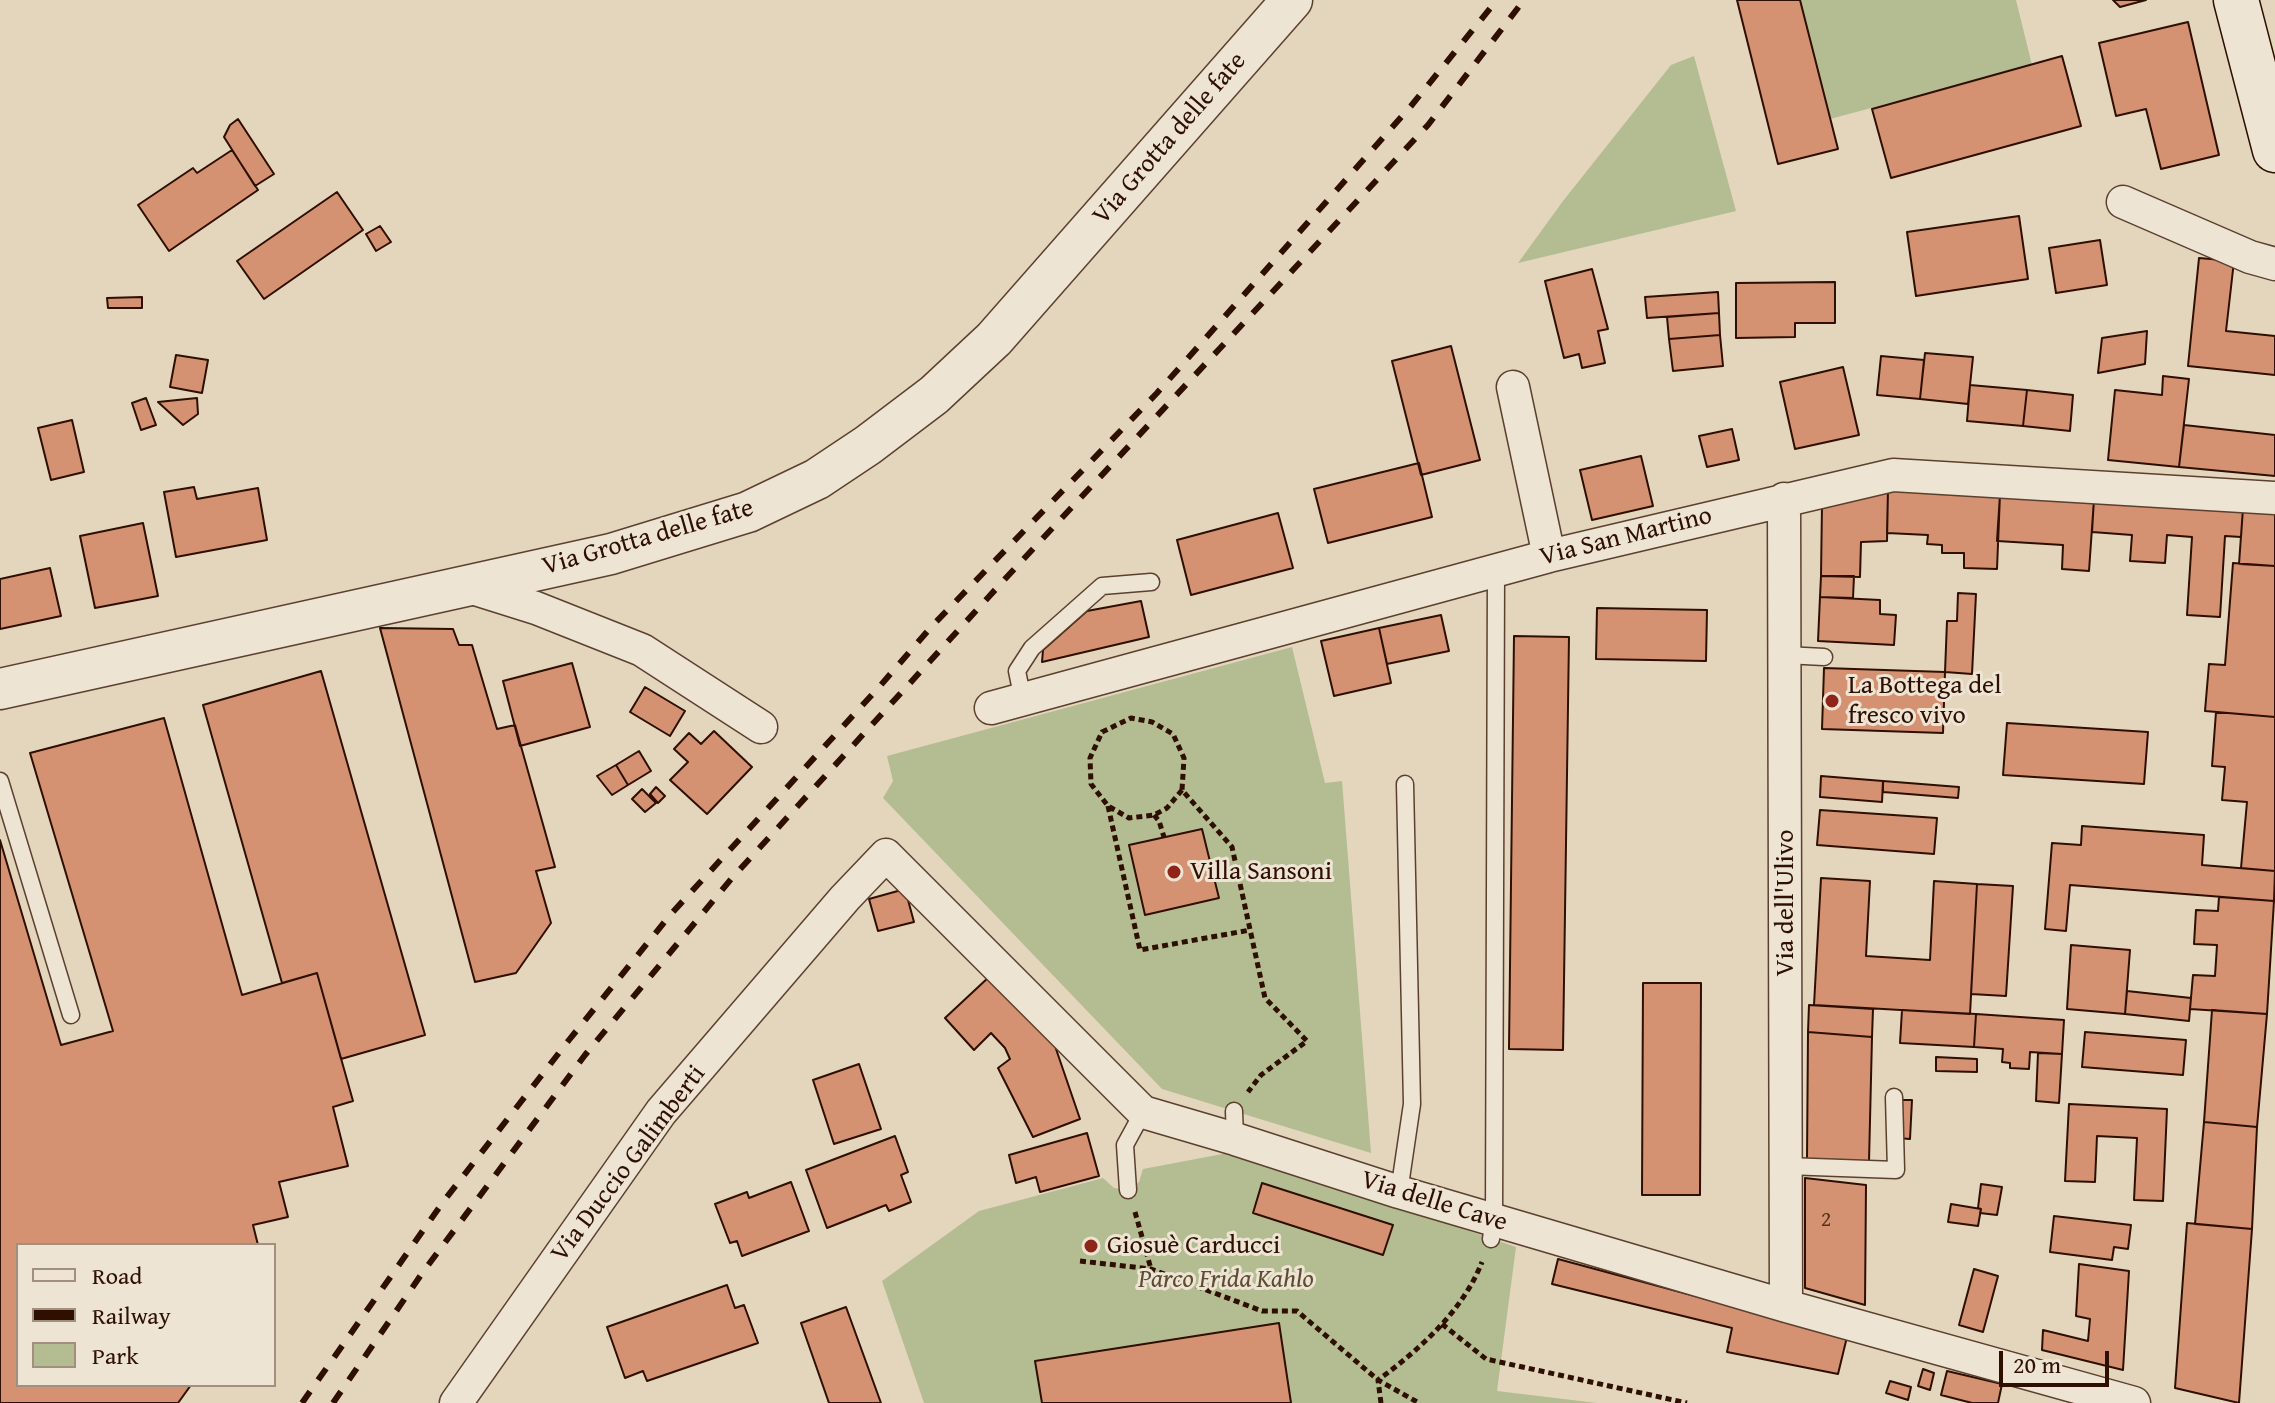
<!DOCTYPE html>
<html>
<head>
<meta charset="utf-8">
<style>
  body { margin:0 }
  #map { position:relative; width:2275px; height:1403px; overflow:hidden; background:#e4d5bd; font-family:"Gentium Book Plus",serif }
  canvas { display:block }
  .legend { position:absolute; left:16px; top:1243px; width:260px; height:144px; box-sizing:border-box; background:#ede4d4; border:2px solid #a18f7f; margin:0; padding:10px 14px; list-style:none; font-size:24px; color:#2e0f00 }
  .legend li { display:flex; align-items:center; gap:16px; height:40px }
  .legend b { width:40px; border:2px solid #a18f7f }
  .scale { position:absolute; left:1999px; top:1351px; width:110px; height:36px; box-sizing:border-box; border:4px solid #2e0f00; border-top:0; padding-left:10px; font-size:24px; line-height:28px; white-space:nowrap; color:#2e0f00; -webkit-text-stroke:6px #ede4d4; paint-order:stroke }
</style>
</head>
<body>
<div id="map">
<canvas width="2275" height="1403"></canvas>
<ul class="legend">
<li><b style="height:10px;background:#ede4d4"></b>Road</li>
<li><b style="height:10px;background:#2e0f00"></b>Railway</li>
<li><b style="height:22px;background:#b4bd92"></b>Park</li>
</ul>
<div class="scale">20 m</div>
</div>
<script>
const ctx = document.querySelector('canvas').getContext('2d');
ctx.lineJoin = 'round';
function fillPath(path, color) { ctx.fillStyle = color; ctx.fill(path, 'evenodd'); }
function strokePath(path, color, width, dash) { ctx.strokeStyle = color; ctx.lineWidth = width; ctx.lineCap = dash ? 'butt' : 'round'; ctx.setLineDash(dash || []); ctx.stroke(path); }
function write(font, color, halo, rows, align = 'center') {
  ctx.font = font + ' "Gentium Book Plus",serif'; ctx.lineWidth = 6; ctx.setLineDash([]); ctx.textBaseline = 'middle'; ctx.strokeStyle = halo; ctx.fillStyle = color; for (const [text, x, y, turn = 0] of rows) {
    ctx.save(); ctx.translate(x, y); ctx.rotate((+turn || 0) * Math.PI / 180); ctx.textAlign = isNaN(turn) ? turn : align; if (halo) ctx.strokeText(text, 0, 0); ctx.fillText(text, 0, 0); ctx.restore();
  }
}
const green = new Path2D(`
  M 1800,0 L 2016,0 L 2032,65 L 1830,119 Z
  M 1694,56 L 1736,211 L 1518,263 L 1563,201 L 1671,65 Z
  M 1292,647 L 1325,783 L 1342,781 L 1371,1153 L 1162,1089 L 883,798 L 893,781 L 887,756 Z
  M 1238,1151 L 1516,1247 L 1497,1391 L 1597,1403 L 924,1403 L 882,1281 L 979,1211 L 1103,1178 L 1114,1188 L 1128,1190 L 1139,1182 L 1143,1169 Z`);
const building = new Path2D(`
  M 1737,0 L 1800,0 L 1838,149 L 1778,164 Z
  M 2113,0 L 2146,0 L 2120,7 Z
  M 2188,22 L 2219,155 L 2161,169 L 2146,109 L 2116,116 L 2099,43 Z
  M 2062,56 L 2081,126 L 1891,178 L 1872,109 Z
  M 238,119 L 274,174 L 255,186 L 224,137 L 230,125 Z
  M 232,150 L 258,190 L 169,251 L 138,205 L 193,168 L 197,173 Z
  M 337,192 L 363,230 L 264,299 L 237,261 Z
  M 2019,216 L 2028,279 L 1916,296 L 1907,232 Z
  M 380,226 L 391,242 L 376,251 L 366,234 Z
  M 2100,240 L 2107,285 L 2056,293 L 2049,248 Z
  M 2199,258 L 2234,261 L 2226,331 L 2275,336 L 2275,375 L 2188,366 Z
  M 1592,269 L 1608,329 L 1598,331 L 1605,363 L 1582,368 L 1579,354 L 1564,358 L 1545,281 Z
  M 1835,282 L 1835,323 L 1795,323 L 1795,337 L 1736,338 L 1736,283 Z
  M 1718,292 L 1719,313 L 1647,318 L 1645,297 Z
  M 142,297 L 142,308 L 108,308 L 107,298 Z
  M 1719,313 L 1720,335 L 1669,339 L 1667,317 Z
  M 2147,331 L 2145,364 L 2098,373 L 2102,338 Z
  M 1720,335 L 1723,366 L 1673,371 L 1669,339 Z
  M 1451,346 L 1480,460 L 1421,475 L 1392,361 Z
  M 1925,353 L 1973,357 L 1968,404 L 1920,399 Z
  M 176,355 L 208,360 L 202,393 L 170,387 Z
  M 1881,356 L 1924,360 L 1920,399 L 1877,395 Z
  M 1843,367 L 1859,435 L 1795,449 L 1780,382 Z
  M 2163,376 L 2189,379 L 2179,467 L 2108,460 L 2115,390 L 2162,395 Z
  M 1970,385 L 2027,390 L 2023,426 L 1967,421 Z
  M 2027,390 L 2073,395 L 2070,431 L 2023,426 Z
  M 146,398 L 156,425 L 141,430 L 132,403 Z
  M 197,398 L 198,414 L 183,425 L 158,402 Z
  M 72,420 L 84,472 L 51,480 L 38,428 Z
  M 2184,425 L 2275,435 L 2275,476 L 2179,467 Z
  M 1732,429 L 1739,460 L 1707,467 L 1699,436 Z
  M 1641,456 L 1653,506 L 1592,520 L 1580,470 Z
  M 1419,463 L 1432,517 L 1328,543 L 1314,489 Z
  M 194,487 L 197,499 L 258,488 L 267,540 L 176,557 L 164,492 Z
  M 1888,489 L 2000,494 L 1997,569 L 1964,568 L 1964,553 L 1942,553 L 1942,545 L 1927,544 L 1928,535 L 1887,533 Z
  M 1888,489 L 1887,541 L 1861,542 L 1860,577 L 1821,576 L 1822,504 Z
  M 2000,494 L 2094,499 L 2089,571 L 2062,569 L 2063,545 L 1997,541 Z
  M 2094,499 L 2243,508 L 2241,537 L 2225,536 L 2220,617 L 2187,615 L 2192,537 L 2167,535 L 2165,563 L 2130,561 L 2132,535 L 2092,532 Z
  M 2243,508 L 2275,510 L 2275,566 L 2239,564 Z
  M 1278,513 L 1293,568 L 1191,595 L 1177,540 Z
  M 143,523 L 158,596 L 95,608 L 80,536 Z
  M 2233,563 L 2275,566 L 2275,717 L 2205,711 L 2209,664 L 2225,665 Z
  M 50,568 L 61,616 L 0,629 L 0,579 Z
  M 1821,576 L 1854,576 L 1853,598 L 1820,597 Z
  M 1958,593 L 1976,594 L 1972,674 L 1945,672 L 1947,621 L 1957,621 Z
  M 1820,597 L 1880,600 L 1880,614 L 1896,615 L 1894,645 L 1818,641 Z
  M 1141,601 L 1149,637 L 1042,662 L 1043,650 L 1087,611 Z
  M 1597,608 L 1707,610 L 1706,661 L 1596,659 Z
  M 1441,615 L 1449,651 L 1387,664 L 1379,628 Z
  M 380,628 L 453,629 L 459,645 L 472,645 L 497,729 L 515,725 L 555,867 L 536,871 L 551,923 L 516,973 L 475,982 Z
  M 1379,628 L 1391,683 L 1334,696 L 1321,641 Z
  M 1514,636 L 1569,637 L 1563,1050 L 1509,1049 Z
  M 572,663 L 590,727 L 520,746 L 503,681 Z
  M 1824,668 L 1945,672 L 1943,733 L 1822,729 Z
  M 321,671 L 425,1035 L 341,1059 L 317,973 L 282,983 L 203,705 Z
  M 645,687 L 685,711 L 670,736 L 630,712 Z
  M 2216,712 L 2275,717 L 2275,871 L 2241,868 L 2247,802 L 2222,800 L 2225,767 L 2212,766 Z
  M 164,718 L 242,995 L 317,973 L 353,1101 L 333,1107 L 348,1166 L 279,1182 L 288,1217 L 253,1225 L 258,1245 L 18,1245 L 18,1385 L 191,1385 L 178,1403 L 0,1403 L 0,840 L 61,1045 L 113,1031 L 30,753 Z
  M 2007,723 L 2148,732 L 2144,784 L 2003,775 Z
  M 714,731 L 752,767 L 707,814 L 670,780 L 688,762 L 674,749 L 689,733 L 701,744 Z
  M 639,751 L 651,771 L 628,785 L 616,765 Z
  M 616,765 L 628,785 L 612,795 L 597,776 Z
  M 1821,776 L 1883,781 L 1882,802 L 1820,797 Z
  M 1883,781 L 1959,787 L 1958,798 L 1883,792 Z
  M 656,787 L 665,796 L 658,803 L 650,794 Z
  M 642,789 L 656,803 L 645,812 L 632,799 Z
  M 1820,810 L 1937,818 L 1934,854 L 1817,845 Z
  M 2082,826 L 2204,835 L 2202,865 L 2275,871 L 2274,901 L 2070,885 L 2066,931 L 2045,929 L 2052,843 L 2081,845 Z
  M 1202,829 L 1219,898 L 1145,915 L 1129,845 Z
  M 1821,878 L 1870,881 L 1866,956 L 1930,960 L 1934,881 L 1977,884 L 1970,1014 L 1814,1005 Z
  M 1977,884 L 2013,886 L 2006,996 L 1971,994 Z
  M 905,889 L 914,922 L 878,931 L 869,899 Z
  M 2219,897 L 2274,901 L 2267,1014 L 2190,1009 L 2193,975 L 2215,976 L 2217,945 L 2194,944 L 2196,910 L 2218,911 Z
  M 2071,945 L 2130,950 L 2125,1014 L 2067,1009 Z
  M 990,976 L 1055,1046 L 1080,1119 L 1033,1137 L 998,1068 L 1010,1059 L 1005,1048 L 991,1033 L 974,1050 L 945,1018 Z
  M 1643,983 L 1701,983 L 1700,1195 L 1642,1195 Z
  M 2127,991 L 2191,998 L 2189,1021 L 2125,1014 Z
  M 1809,1005 L 1873,1009 L 1872,1037 L 1808,1032 Z
  M 1902,1010 L 1976,1014 L 1974,1047 L 1900,1043 Z
  M 2212,1010 L 2267,1014 L 2257,1127 L 2204,1122 Z
  M 1976,1014 L 2064,1020 L 2062,1054 L 2030,1052 L 2029,1069 L 2010,1068 L 2010,1063 L 2002,1062 L 2003,1049 L 1974,1047 Z
  M 1808,1032 L 1872,1037 L 1869,1162 L 1807,1159 Z
  M 2085,1032 L 2186,1040 L 2183,1075 L 2082,1067 Z
  M 2038,1053 L 2062,1054 L 2059,1103 L 2036,1101 Z
  M 1936,1057 L 1977,1059 L 1977,1072 L 1936,1071 Z
  M 859,1064 L 881,1129 L 834,1144 L 813,1080 Z
  M 1899,1100 L 1912,1100 L 1910,1139 L 1897,1138 Z
  M 2069,1104 L 2167,1109 L 2163,1201 L 2134,1200 L 2137,1138 L 2097,1136 L 2095,1182 L 2065,1181 Z
  M 2204,1122 L 2257,1127 L 2252,1229 L 2195,1224 Z
  M 1087,1133 L 1099,1176 L 1040,1192 L 1036,1177 L 1016,1183 L 1009,1155 Z
  M 895,1136 L 908,1172 L 901,1175 L 911,1202 L 889,1211 L 886,1205 L 827,1228 L 806,1170 Z
  M 1805,1178 L 1866,1185 L 1865,1305 L 1805,1288 Z
  M 791,1182 L 809,1231 L 742,1256 L 737,1241 L 730,1243 L 715,1204 L 747,1192 L 749,1198 Z
  M 1262,1183 L 1393,1225 L 1383,1255 L 1253,1213 Z
  M 1981,1184 L 2002,1187 L 1997,1215 L 1980,1213 L 1981,1209 L 1978,1208 Z
  M 1951,1204 L 1981,1209 L 1978,1226 L 1948,1222 Z
  M 2054,1216 L 2131,1225 L 2128,1249 L 2114,1247 L 2112,1260 L 2050,1252 Z
  M 2187,1223 L 2252,1229 L 2239,1403 L 2175,1388 Z
  M 1558,1259 L 1847,1337 L 1838,1374 L 1727,1352 L 1732,1328 L 1552,1284 Z
  M 2079,1264 L 2129,1271 L 2123,1370 L 2042,1350 L 2043,1330 L 2088,1341 L 2090,1319 L 2076,1316 Z
  M 1974,1269 L 1998,1276 L 1983,1332 L 1959,1325 Z
  M 727,1285 L 735,1308 L 744,1305 L 758,1343 L 647,1381 L 643,1371 L 625,1378 L 607,1327 Z
  M 846,1307 L 881,1403 L 829,1403 L 801,1323 Z
  M 1279,1323 L 1291,1403 L 1042,1403 L 1035,1361 Z
  M 1923,1369 L 1934,1373 L 1930,1390 L 1918,1386 Z
  M 1947,1371 L 2002,1384 L 1998,1403 L 1972,1403 L 1941,1395 Z
  M 1890,1381 L 1911,1387 L 1908,1400 L 1886,1393 Z`);
const path = new Path2D(`
  M 1182,790 L 1167,808 L 1154,815 L 1129,818 L 1108,806 L 1091,784 L 1090,758 L 1102,732 L 1131,718 L 1152,722 L 1173,734 L 1184,758 L 1182,790 L 1232,847 L 1265,998 L 1307,1041 L 1261,1075 L 1248,1092
  M 1108,806 L 1140,950 L 1250,930
  M 1154,815 L 1159,821 L 1164,837
  M 1135,1212 L 1151,1269
  M 1080,1261 L 1151,1269 L 1262,1311 L 1297,1311 L 1378,1380 L 1419,1403
  M 1442,1324 L 1486,1359 L 1687,1403
  M 1381,1403 L 1378,1380 C 1419,1350 1463,1311 1482,1262`);
const service = new Path2D(`
  M 1785,655 L 1824,657
  M 1023,700 L 1017,671 L 1032,648 L 1102,586 L 1151,582
  M 0,781 L 71,1015
  M 1234,1111 L 1235,1139
  M 1786,1166 L 1896,1170 L 1894,1097
  M 1128,1190 L 1125,1145 L 1143,1112
  M 1399,1192 L 1412,1104 L 1405,784
  M 1491,1239 L 1494,1220 L 1496,569`);
const minor = new Path2D(`
  M 2123,202 L 2250,257 L 2275,264
  M 1513,387 L 1549,556
  M 1784,499 L 1786,1306
  M 466,586 L 536,608 L 642,650 L 761,727
  M 991,708 L 1549,556 L 1893,475 L 2275,498
  M 456,1403 L 661,1112 L 845,898 L 886,855 L 1143,1112 L 1235,1139 L 1399,1192 L 1786,1306 L 2134,1403`);
const tertiary = new Path2D(`
  M 0,689 L 611,554 L 748,512 L 817,479 L 868,445 L 934,395 L 994,339 L 1292,0`);
const secondary = new Path2D(`
  M 2236,0 L 2275,150`);
const rail = new Path2D(`
  M 302,1403 L 443,1202 L 569,1040 L 671,914 L 880,686 L 932,626 L 1157,393 L 1411,106 L 1497,0
  M 333,1403 L 423,1272 L 585,1055 L 732,878 L 1005,579 L 1428,125 L 1524,0`);
const markers = [
  [1832,701,8,"#8f2418"],
  [1174,872,8,"#8f2418"],
  [1091,1246,8,"#8f2418"]
];
const numberNames = [
  ["2",1826,1220]
];
const streetNames = [
  ["Via Grotta delle fate",1170,139,-49],
  ["Via San Martino",1626,537,-14],
  ["Via Grotta delle fate",648,538,-16],
  ["Via dell'Ulivo",1786,903,-90],
  ["Via Duccio Galimberti",629,1164,-53],
  ["Via delle Cave",1434,1202,17]
];
const poiNames = [
  ["La Bottega del",1848,686],
  ["fresco vivo",1848,716],
  ["Villa Sansoni",1190,872],
  ["Giosuè Carducci",1107,1246]
];
const parkNames = [
  ["Parco Frida Kahlo",1226,1280]
];
fillPath(green, '#b4bd92');
fillPath(building, '#d49272');
strokePath(building, '#2e0f00', 2);
strokePath(service, '#5c402f', 19);
strokePath(minor, '#5c402f', 35);
strokePath(tertiary, '#5c402f', 43);
strokePath(secondary, '#2e0f00', 47);
strokePath(path, '#2e0f00', 5, [6, 4]);
strokePath(service, '#ede4d4', 16);
strokePath(minor, '#ede4d4', 32);
strokePath(tertiary, '#ede4d4', 40);
strokePath(secondary, '#ede4d4', 44);
strokePath(rail, '#2e0f00', 6, [14, 14]);
for (const [x, y, r, color] of markers) { const dot = new Path2D(); dot.arc(x, y, r, 0, 2 * Math.PI); ctx.fillStyle = color; ctx.fill(dot); strokePath(dot, '#ede4d4', 3); }
write('22px', '#58301c', null, numberNames);
write('26px', '#2e0f00', '#ede4d4', streetNames);
write('26px', '#2e0f00', '#ede4d4', poiNames, 'left');
write('italic 26px', '#5d4c33', '#ede4d4', parkNames);
</script>
</body>
</html>
